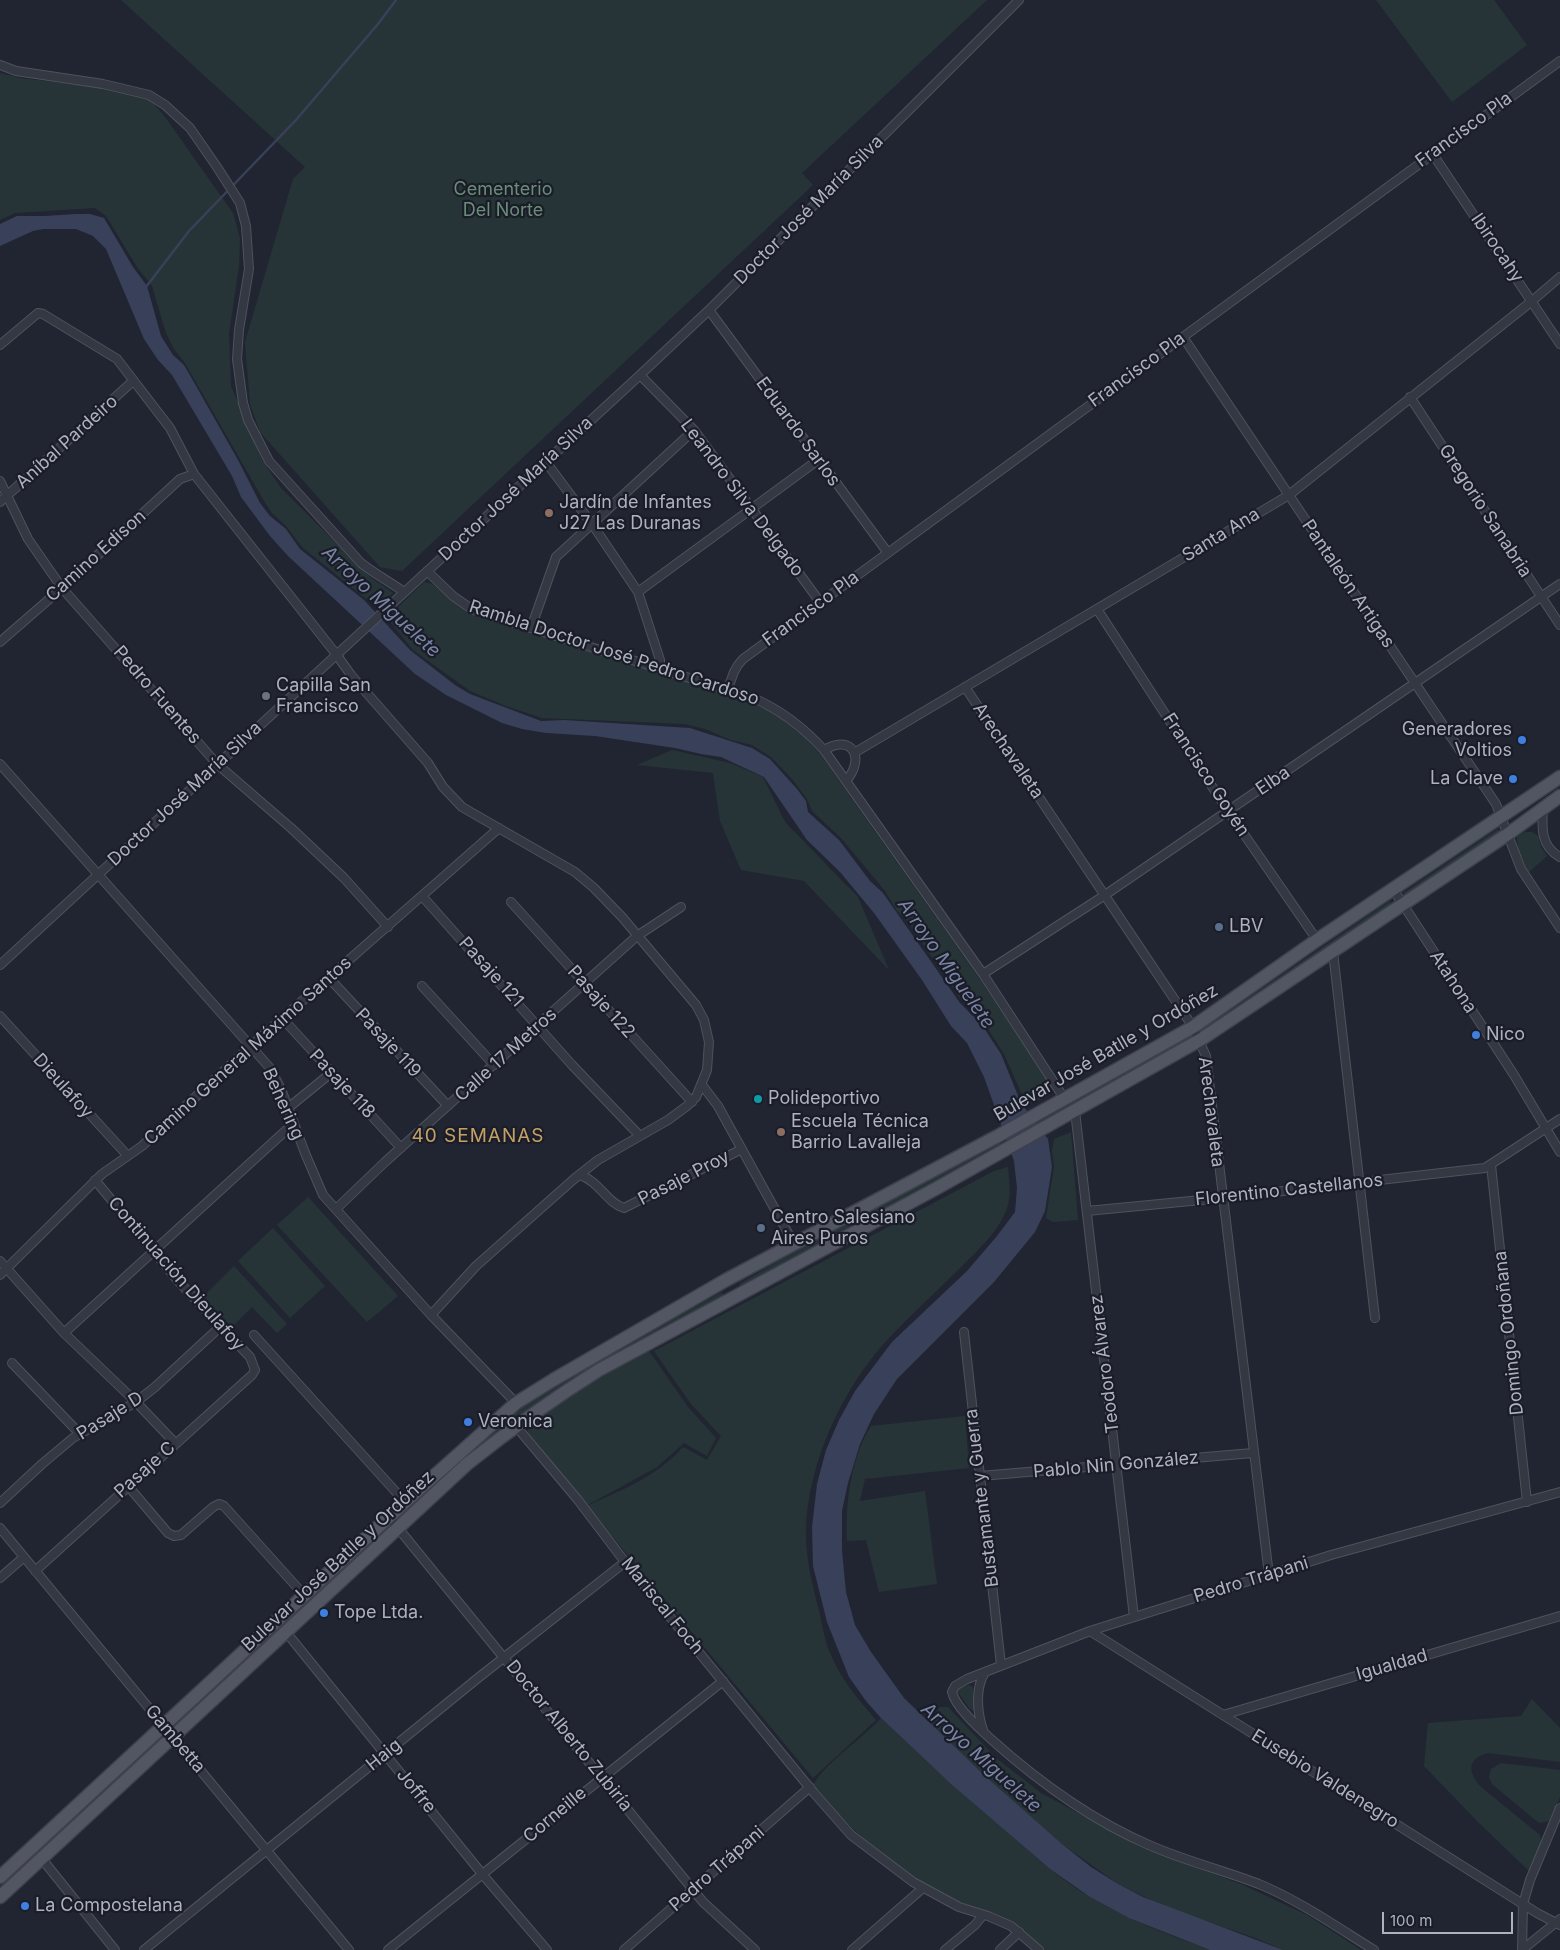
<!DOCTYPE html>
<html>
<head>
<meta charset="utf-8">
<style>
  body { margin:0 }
  #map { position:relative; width:1560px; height:1950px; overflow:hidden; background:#212532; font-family:Inter,sans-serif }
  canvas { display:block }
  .scale { position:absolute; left:1382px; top:1912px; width:131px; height:22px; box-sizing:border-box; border:2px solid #aeb2c0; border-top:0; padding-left:6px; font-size:15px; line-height:18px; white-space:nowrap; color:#aeb2c0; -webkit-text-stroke:4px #1a1d28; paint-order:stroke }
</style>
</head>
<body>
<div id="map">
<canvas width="1560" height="1950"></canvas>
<div class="scale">100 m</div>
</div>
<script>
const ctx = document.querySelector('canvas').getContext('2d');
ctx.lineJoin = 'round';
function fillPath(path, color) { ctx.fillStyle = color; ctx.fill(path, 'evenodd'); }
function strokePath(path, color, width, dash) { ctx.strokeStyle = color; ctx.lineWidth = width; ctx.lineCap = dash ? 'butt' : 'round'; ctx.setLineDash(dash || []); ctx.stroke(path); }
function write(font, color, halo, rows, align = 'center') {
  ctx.font = font + ' Inter,sans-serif'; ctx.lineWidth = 4.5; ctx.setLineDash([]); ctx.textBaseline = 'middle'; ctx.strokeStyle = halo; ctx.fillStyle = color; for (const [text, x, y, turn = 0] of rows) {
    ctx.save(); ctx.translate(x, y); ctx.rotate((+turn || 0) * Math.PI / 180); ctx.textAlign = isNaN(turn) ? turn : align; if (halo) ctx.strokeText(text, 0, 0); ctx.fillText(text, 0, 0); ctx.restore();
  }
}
const green = new Path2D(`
  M 121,0 L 987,0 L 802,173 L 813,185 L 402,571 L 380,567 L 260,432 L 250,404 L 245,342 L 293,179 L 305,167 Z
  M 1376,0 L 1494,0 L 1527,45 L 1452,102 Z
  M 0,73 L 20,78 L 138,92 L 154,104 L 165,117 L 233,213 L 240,238 L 239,265 L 229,334 L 231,386 L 262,460 L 281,488 L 370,577 L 393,593 L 376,607 L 302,547 L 286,526 L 272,513 L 264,501 L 185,363 L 174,349 L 166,333 L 152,286 L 137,267 L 106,216 L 95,208 L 15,213 L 0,220 Z
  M 424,582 L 432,584 L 471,615 L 700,686 L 763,708 L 776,714 L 804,737 L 820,754 L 981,981 L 1052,1088 L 1048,1095 L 1027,1106 L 1004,1054 L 985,1024 L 962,1001 L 908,922 L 897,911 L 885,891 L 841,838 L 812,811 L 807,799 L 792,779 L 771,757 L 752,745 L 731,740 L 705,729 L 685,724 L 542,718 L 506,706 L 470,691 L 413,650 L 387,618 Z
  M 672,750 L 730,763 L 763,777 L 785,822 L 858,897 L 889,970 L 804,881 L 741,870 L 720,821 L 713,773 L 637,765 Z
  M 1498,829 L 1500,832 L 1405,896 L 1403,893 Z
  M 1525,832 L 1532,832 L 1538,836 L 1541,847 L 1547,856 L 1528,873 L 1518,848 L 1517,837 Z
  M 1390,901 L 1392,904 L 1213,1026 L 1211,1023 Z
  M 1192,1035 L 1194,1038 L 1034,1128 L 1032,1123 L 1165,1052 Z
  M 1071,1132 L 1078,1220 L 1053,1222 L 1046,1218 L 1054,1167 L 1052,1151 L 1054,1139 Z
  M 1000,1142 L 1002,1145 L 741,1286 L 739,1284 L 777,1262 Z
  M 1008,1167 C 1009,1181 1012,1197 1006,1211 C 997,1233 978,1250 961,1267 C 935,1293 906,1319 881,1347 C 836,1399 800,1482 807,1552 C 809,1574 815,1594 820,1615 C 823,1628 825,1643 831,1655 C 841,1680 859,1700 876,1720 L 813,1778 L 587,1506 C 622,1490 658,1476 683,1447 L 707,1460 L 721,1436 L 691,1404 L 654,1351 L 994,1171 Z
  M 308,1197 L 398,1296 L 367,1322 L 277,1225 Z
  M 273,1228 L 325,1286 L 290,1318 L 238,1261 Z
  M 234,1266 L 287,1324 L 277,1333 L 252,1307 L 232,1327 L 203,1297 Z
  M 722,1292 L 723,1296 C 663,1331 601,1361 543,1399 C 491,1433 446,1477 401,1519 L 398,1517 L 398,1515 C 439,1479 479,1438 524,1406 C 586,1362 655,1329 722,1292 Z
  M 649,1351 L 688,1407 L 716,1438 L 707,1456 L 684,1443 L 657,1467 L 586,1506 L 530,1437 C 528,1433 527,1430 529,1426 C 537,1410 629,1362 649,1351 Z
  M 965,1416 L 969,1468 L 865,1479 L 860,1501 L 925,1491 L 937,1584 L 879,1592 L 866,1540 L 847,1541 C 845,1505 851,1457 871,1426 Z
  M 385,1528 L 388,1530 L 178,1724 L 176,1723 Z
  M 969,1685 L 973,1687 L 975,1712 L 970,1709 L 957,1691 L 959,1688 Z
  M 1532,1699 L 1560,1728 L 1560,1762 L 1488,1753 C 1467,1759 1467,1771 1481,1787 L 1540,1835 L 1541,1843 L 1529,1871 L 1479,1823 L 1424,1766 L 1428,1723 L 1521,1716 Z
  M 940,1707 L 948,1707 L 996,1758 L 1041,1793 L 1141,1847 L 1243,1885 L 1307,1915 L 1361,1950 L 1283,1950 L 1253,1937 L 1170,1909 L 1120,1885 L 1062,1844 L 984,1775 L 928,1722 Z
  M 881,1718 C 924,1760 968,1799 1014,1838 C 1038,1859 1063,1882 1092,1898 C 1129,1920 1169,1935 1210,1950 L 1044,1950 C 1035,1943 1027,1934 1018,1928 C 1001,1916 980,1912 962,1904 C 950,1899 939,1892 928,1886 C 883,1861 846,1825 814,1785 C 819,1768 867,1735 881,1718 Z
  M 160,1736 L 162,1737 L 162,1739 L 0,1890 L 0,1885 Z
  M 1501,1763 L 1560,1770 L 1560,1797 L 1549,1821 L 1539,1823 L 1492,1784 L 1489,1777 L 1491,1769 Z`);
const water = new Path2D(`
  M 76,214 L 90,214 L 104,218 L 133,267 L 147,286 L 161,336 L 173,355 L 184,365 L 191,377 L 238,460 L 260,503 L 270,516 L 286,529 L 300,549 L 364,600 L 410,650 L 455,685 L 470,694 L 541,721 L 564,720 L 690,728 L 752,748 L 770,759 L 797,789 L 806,801 L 808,812 L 839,840 L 870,881 L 883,893 L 960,1003 L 982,1025 L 1001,1054 L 1021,1103 L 1048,1139 L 1052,1167 L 1045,1211 L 1035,1232 L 994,1282 L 897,1379 L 874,1414 L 860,1444 L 848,1483 L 842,1511 L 842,1551 L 846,1592 L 855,1625 L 871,1652 L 904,1698 L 984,1775 L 1062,1844 L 1091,1867 L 1120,1885 L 1143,1897 L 1283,1950 L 1210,1950 L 1129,1918 L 1090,1897 L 1050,1869 L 951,1784 L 881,1718 L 866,1701 L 849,1677 L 827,1622 L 813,1566 L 812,1527 L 817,1484 L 826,1450 L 839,1420 L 855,1391 L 892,1342 L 967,1271 L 997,1236 L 1015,1212 L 1017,1188 L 1014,1161 L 984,1077 L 967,1043 L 951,1026 L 922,980 L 874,913 L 840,872 L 807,840 L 764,777 L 721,757 L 701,754 L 675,748 L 595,736 L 546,733 L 522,729 L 502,723 L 446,695 L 415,674 L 288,556 L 270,536 L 241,497 L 232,476 L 172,375 L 158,360 L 144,339 L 106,249 L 93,236 L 76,229 L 43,229 L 33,231 L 0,246 L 0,224 L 17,216 L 45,216 Z`);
const stream = new Path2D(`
  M 146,287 L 189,231 L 296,120 L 378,24 L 396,0`);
const street = new Path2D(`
  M 0,65 L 16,71 L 103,84 L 149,95 L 165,105 L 190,128 L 217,167 L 240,203 L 246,226 L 249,269 L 239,330 L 237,359 L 243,403 L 248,420 L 269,461 L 361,563 C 375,574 390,582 404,592
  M 1432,153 L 1560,344
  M 709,310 L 888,553
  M 1183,337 L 1496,804 L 1521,869 L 1560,928
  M 0,345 L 38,313 L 43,314 L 117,359 L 170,428 L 194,474 L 336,654 L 351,675 L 428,763 L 443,787 L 462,807 L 575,872 L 594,888 L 622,917 L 696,1005 L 704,1020 L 709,1042 L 707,1070 L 696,1097 L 687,1106 L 668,1120 L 598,1160 L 574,1179 L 476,1266 L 431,1315
  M 640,375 L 694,430 L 820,602
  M 1410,397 L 1560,625
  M 546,462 L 592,524 L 638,592 L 660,660 L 660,667
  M 0,481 L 28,539 L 62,588 L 217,764 L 291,828 L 344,878 L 388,927
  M 0,502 L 133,381
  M 427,571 L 453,596 L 473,610 L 753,698 C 781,710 803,727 824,750 L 983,974 L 1064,1098
  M 638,592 L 818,460
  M 1097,609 L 1228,811 L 1317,940
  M 531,628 L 556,557 L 694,430
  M 0,642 L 62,588 L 180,479 L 194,474
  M 965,687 L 1193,1027 L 1206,1056 L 1269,1575
  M 728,690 C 732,677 734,668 743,659 L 1560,61
  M 824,750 C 852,733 866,758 846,781
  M 854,753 L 1289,495 L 1532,301 L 1560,277
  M 0,764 L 270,1068 L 281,1089 L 305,1153 L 323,1195 L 431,1315 L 516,1403
  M 1543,808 C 1542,827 1540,846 1560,857
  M 1393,889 L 1514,1075 L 1560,1152
  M 422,896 L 572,1065 L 640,1136
  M 511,902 L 692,1102
  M 1333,952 L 1375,1318
  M 0,965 L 640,375 L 709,310 L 1019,0
  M 983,974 L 1105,895 L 1560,584
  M 329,978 L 448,1106
  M 422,986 L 494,1065
  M 0,1016 L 127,1155
  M 283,1019 L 401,1148
  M 702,1085 L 718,1106 L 794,1244
  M 288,1108 L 331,1073
  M 1075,1111 L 1134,1617
  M 1491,1165 L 1527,1502
  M 580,1175 C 600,1182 607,1203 624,1208 L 742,1149
  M 336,1209 L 385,1162 L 637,936 L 681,907
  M 1087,1211 L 1222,1198 L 1485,1168 L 1560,1119
  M 0,1261 L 64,1333 L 136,1402 L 175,1443
  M 0,1275 L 102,1174 L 142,1146 L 251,1046 L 499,828
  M 964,1332 L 1001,1665
  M 64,1333 L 294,1123
  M 254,1335 L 405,1502
  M 12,1363 L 80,1434
  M 515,1425 L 578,1500 L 625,1562 L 814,1793 L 851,1835 L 913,1882 L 959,1907 L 988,1916 L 1011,1926 L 1039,1950
  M 980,1476 L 1253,1453
  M 128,1486 L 168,1533 L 174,1536 L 181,1535 L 213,1507 L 219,1504 L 224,1506 L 304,1595
  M 0,1503 L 42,1464 L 73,1438 L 136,1402 L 155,1387 L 220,1327
  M 389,1517 L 703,1902 L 755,1950
  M 0,1528 L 349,1950
  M 35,1571 L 252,1375 L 255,1370 L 250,1357 L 179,1282 L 95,1180
  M 0,1578 L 24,1557
  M 1090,1631 L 1537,1913 L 1560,1925
  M 286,1632 L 483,1875 L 547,1950
  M 1223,1715 L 1560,1616
  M 983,1730 C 977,1712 975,1688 985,1672
  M 42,1859 L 115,1950
  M 144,1950 L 478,1678 L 625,1562
  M 388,1950 L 723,1681
  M 624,1950 L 810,1787
  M 852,1950 L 923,1888
  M 945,1950 L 975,1925 L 983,1915
  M 1000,1950 L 1019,1932
  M 1374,1950 C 1337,1927 1300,1901 1259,1884 C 1223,1870 1185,1861 1149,1845 C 1091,1820 1039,1782 992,1740 C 980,1729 955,1707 952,1692 L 955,1686 L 967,1679 L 1090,1631 L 1331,1555 L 1560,1492
  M 1522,1950 L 1523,1904 L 1530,1880 L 1560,1808
  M 1522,1950 L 1560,1919`);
const primary = new Path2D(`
  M 0,1877 L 405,1502 L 498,1419 L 516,1403 L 553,1380 L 726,1280 L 996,1137 L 1193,1027 L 1317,940 L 1560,777
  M 0,1897 L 467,1464 C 511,1429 551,1400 599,1370 L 937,1188 L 1200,1040 L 1508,834 L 1560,796`);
const markers = [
  [549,513,5,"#8d6e63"],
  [266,696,5,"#6b7280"],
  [1522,740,5,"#3f7fe0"],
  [1513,779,5,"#3f7fe0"],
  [1219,927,5,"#5c6f8a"],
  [1476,1035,5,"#3f7fe0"],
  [758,1099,5,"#0f9aa8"],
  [781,1132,5,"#8d6e63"],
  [761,1228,5,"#5c6f8a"],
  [468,1422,5,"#3f7fe0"],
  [324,1613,5,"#3f7fe0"],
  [25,1906,5,"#3f7fe0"]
];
const streetNames = [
  ["Francisco Pla",1464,130,-36],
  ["Doctor José María Silva",809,210,-45],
  ["Ibirocahy",1497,248,56],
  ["Francisco Pla",1137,370,-36],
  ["Eduardo Sarlos",798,432,54],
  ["Aníbal Pardeiro",67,442,-42],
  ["Doctor José María Silva",516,489,-43],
  ["Leandro Silva Delgado",742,498,53],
  ["Gregorio Sanabria",1485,511,57],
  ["Santa Ana",1221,535,-31],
  ["Camino Edison",96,556,-42],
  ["Pantaleón Artigas",1348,584,56],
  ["Francisco Pla",811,609,-36],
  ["Rambla Doctor José Pedro Cardoso",614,653,18],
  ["Pedro Fuentes",157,695,49],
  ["Arechavaleta",1008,751,56],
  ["Francisco Goyén",1206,775,57],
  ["Elba",1273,781,-34],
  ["Doctor José María Silva",185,794,-43],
  ["Pasaje 121",491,972,48],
  ["Atahona",1453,982,57],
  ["Pasaje 122",601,1002,48],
  ["Pasaje 119",388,1043,47],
  ["Camino General Máximo Santos",248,1051,-42],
  ["Bulevar José Batlle y Ordóñez",1106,1053,-30],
  ["Calle 17 Metros",506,1055,-42],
  ["Pasaje 118",342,1084,47],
  ["Dieulafoy",63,1086,48],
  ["Behering",283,1104,66],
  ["Arechavaleta",1211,1112,83],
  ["Pasaje Proy",684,1178,-27],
  ["Florentino Castellanos",1289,1190,-6],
  ["Continuación Dieulafoy",176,1274,49],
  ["Domingo Ordoñana",1509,1333,-96],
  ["Teodoro Álvarez",1105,1364,-97],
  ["Pasaje D",110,1416,-32],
  ["Pablo Nin González",1116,1465,-5],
  ["Pasaje C",145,1470,-42],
  ["Bustamante y Guerra",982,1498,-97],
  ["Bulevar José Batlle y Ordóñez",338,1561,-43],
  ["Pedro Trápani",1251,1580,-17],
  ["Mariscal Foch",662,1606,51],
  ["Igualdad",1392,1665,-16],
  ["Doctor Alberto Zubiría",569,1736,51],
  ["Gambetta",175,1739,50],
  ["Haig",384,1755,-39],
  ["Eusebio Valdenegro",1325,1779,32],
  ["Joffre",416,1791,51],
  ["Corneille",555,1815,-40],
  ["Pedro Trápani",717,1869,-41]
];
const parkNames = [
  ["Cementerio",503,190],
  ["Del Norte",503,211]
];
const poiNames = [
  ["Jardín de Infantes",559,503],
  ["J27 Las Duranas",559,524],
  ["Capilla San",276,686],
  ["Francisco",276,707],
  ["Generadores",1512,730,"right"],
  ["Voltios",1512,751,"right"],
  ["La Clave",1503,779,"right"],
  ["LBV",1229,927],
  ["Nico",1486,1035],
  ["Polideportivo",768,1099],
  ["Escuela Técnica",791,1122],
  ["Barrio Lavalleja",791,1143],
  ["Centro Salesiano",771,1218],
  ["Aires Puros",771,1239],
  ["Veronica",478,1422],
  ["Tope Ltda.",334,1613],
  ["La Compostelana",35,1906]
];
const waterNames = [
  ["Arroyo Miguelete",381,602,43],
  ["Arroyo Miguelete",946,964,55],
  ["Arroyo Miguelete",981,1758,42]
];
const neighbourhoodNames = [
  ["40 SEMANAS",478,1136]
];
fillPath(green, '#273437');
fillPath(water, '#39405a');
strokePath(stream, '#39405a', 2.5);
strokePath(street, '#4f525e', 10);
strokePath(primary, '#3e414d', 15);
strokePath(street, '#343843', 8);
strokePath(primary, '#525663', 12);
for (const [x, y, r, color] of markers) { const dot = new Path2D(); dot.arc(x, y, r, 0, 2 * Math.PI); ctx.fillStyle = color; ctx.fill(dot); strokePath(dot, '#1a1d28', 2); }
write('18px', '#aeb2c0', '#1a1d28', streetNames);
write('18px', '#6a8d79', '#1a1d28', parkNames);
write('18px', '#aeb2c0', '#1a1d28', poiNames, 'left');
write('italic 19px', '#7a84a5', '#1a1d28', waterNames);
ctx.letterSpacing = '1px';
write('19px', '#c3a166', '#1a1d28', neighbourhoodNames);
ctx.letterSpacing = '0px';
</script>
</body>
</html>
